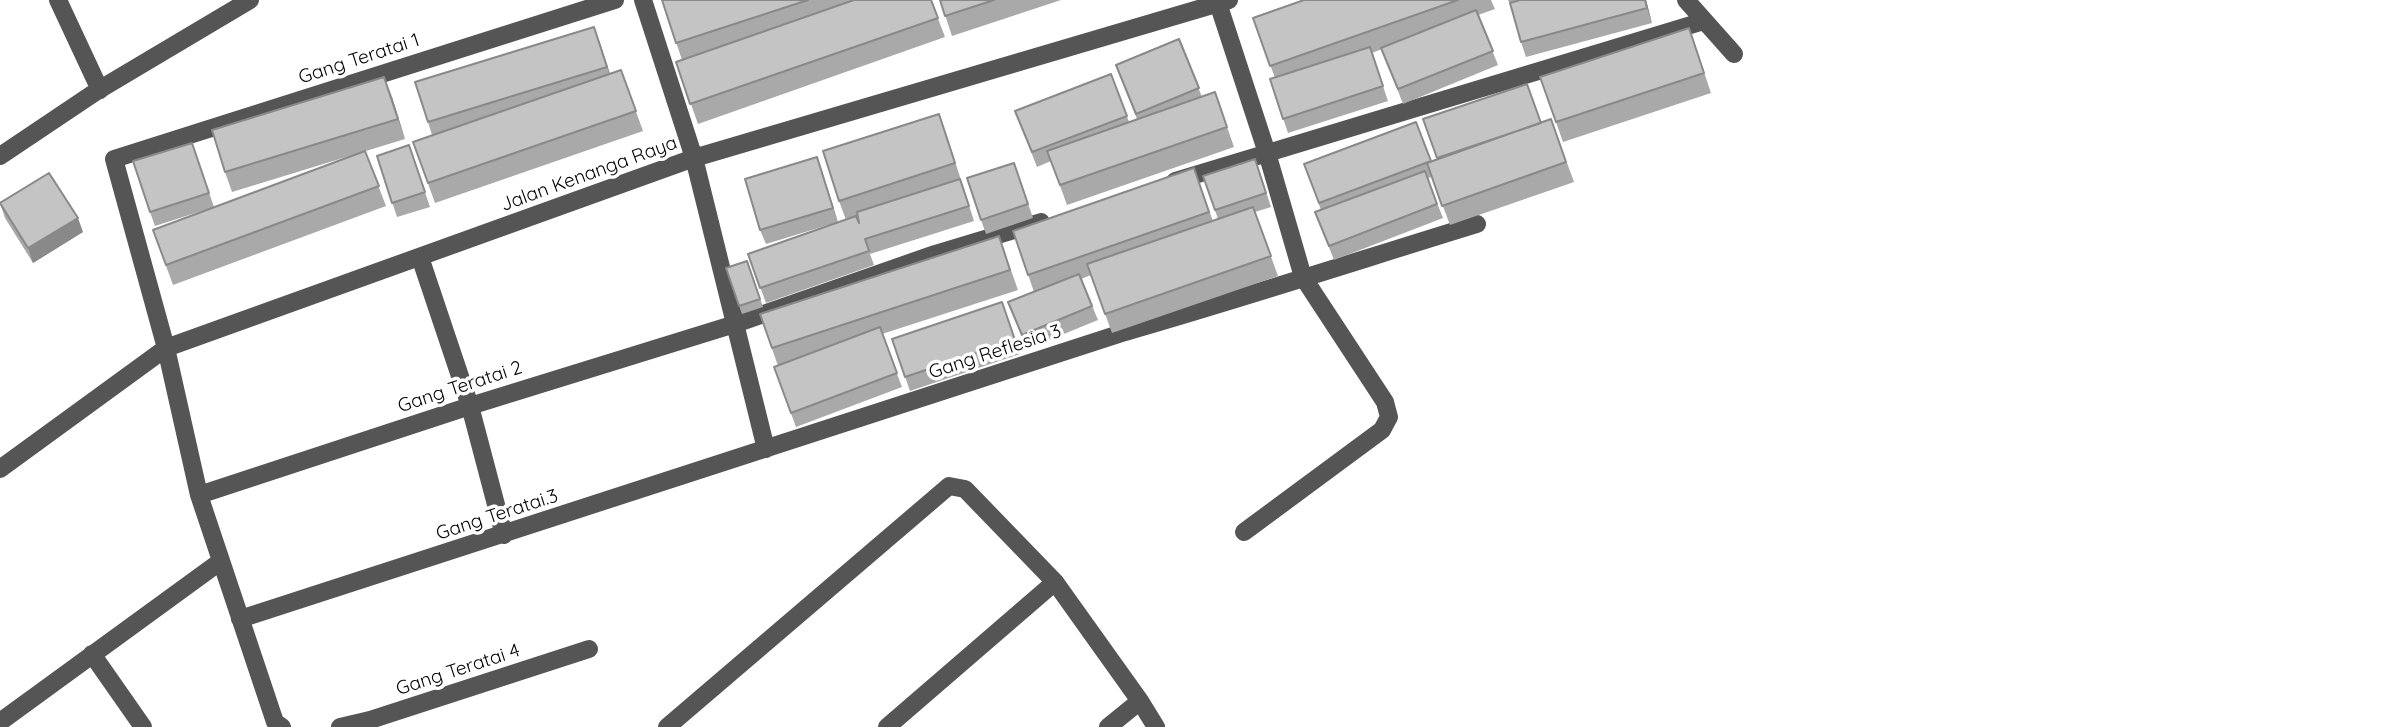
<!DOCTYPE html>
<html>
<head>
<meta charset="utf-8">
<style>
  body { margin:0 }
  canvas { display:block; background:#fff }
</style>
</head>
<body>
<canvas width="2401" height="727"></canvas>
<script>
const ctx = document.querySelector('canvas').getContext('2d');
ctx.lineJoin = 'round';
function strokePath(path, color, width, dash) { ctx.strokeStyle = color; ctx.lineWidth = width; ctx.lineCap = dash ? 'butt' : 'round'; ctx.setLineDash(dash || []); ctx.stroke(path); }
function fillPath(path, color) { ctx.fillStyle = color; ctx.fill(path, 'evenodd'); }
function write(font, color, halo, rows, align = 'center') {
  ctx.font = font + ' Quicksand,sans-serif'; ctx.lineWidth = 7; ctx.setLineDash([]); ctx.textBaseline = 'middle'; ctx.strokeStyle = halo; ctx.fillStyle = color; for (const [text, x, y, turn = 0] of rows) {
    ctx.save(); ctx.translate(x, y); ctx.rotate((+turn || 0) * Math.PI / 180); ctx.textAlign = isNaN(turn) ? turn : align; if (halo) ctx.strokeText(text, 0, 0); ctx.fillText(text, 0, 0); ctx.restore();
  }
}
const minor = new Path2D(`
  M 58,0 L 100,90
  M 643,0 L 694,158 L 766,449
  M 1217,0 L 1267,153 L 1303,277 L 1385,402 L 1389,417 L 1382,430 L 1244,532
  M 1686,0 L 1734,54
  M 0,156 L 97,91 L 250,0
  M 1175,181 L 1704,21
  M 420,257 L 470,406 L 504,535
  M 0,469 L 166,348 L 694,158 L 1229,0
  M 199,495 L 470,406 L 735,324 L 935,254 L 1041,222
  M 240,619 L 1125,332 C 1243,298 1360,260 1477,224
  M 92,654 L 143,727
  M 0,722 L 221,561
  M 282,727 L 275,722 L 199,495 L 166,348 L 114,159 L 615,0
  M 340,727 L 370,720 L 589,649
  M 667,727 L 949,486 L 965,489 L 1055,582 L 1140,701 L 1156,727
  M 887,727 L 1055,582
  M 1108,727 L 1140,701`);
const wall = new Path2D(`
  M 662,0 L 931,0 L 945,37 L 698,124 L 676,62 L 682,60 Z
  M 940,0 L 1061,0 L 952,36 Z
  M 1304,0 L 1491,0 L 1495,9 L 1478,15 L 1498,65 L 1403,104 L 1382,49 L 1372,53 L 1388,101 L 1288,133 L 1270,79 L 1275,78 L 1253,18 Z
  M 1508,0 L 1646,0 L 1652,23 L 1526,57 L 1521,42 L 1512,8 Z
  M 594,27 L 610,74 L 621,70 L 643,131 L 435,203 L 413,142 L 432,135 L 428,122 Z
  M 1179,39 L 1202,97 L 1215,92 L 1234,147 L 1067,205 L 1051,161 L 1037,167 L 1015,111 L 1111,74 L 1129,122 L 1137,119 L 1116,65 Z
  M 1696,48 L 1711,93 L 1563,142 L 1540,77 Z
  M 392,97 L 405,139 L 232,192 L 225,172 Z
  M 1423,119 L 1541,123 L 1551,119 L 1574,182 L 1450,225 L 1432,177 L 1427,178 L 1443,218 L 1334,260 L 1315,212 L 1321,210 L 1304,164 L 1431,161 L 1437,159 Z
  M 946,133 L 974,221 L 870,254 L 874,265 L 766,303 L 748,254 L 846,220 L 839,201 Z
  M 192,143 L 214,207 L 155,226 L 150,212 Z
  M 409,145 L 430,207 L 397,217 L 377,156 Z
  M 365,151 L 386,206 L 173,285 L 153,230 Z
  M 817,157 L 838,222 L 766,244 L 760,230 Z
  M 1014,163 L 1033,218 L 986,234 L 981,220 Z
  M 1194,168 L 1213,221 L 1218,219 L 1203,176 L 1260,173 L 1271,207 L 1255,212 L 1278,276 L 1112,333 L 1091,275 L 1081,279 L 1098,320 L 1027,349 L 1008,302 L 1034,292 L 1013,231 Z
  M 0,203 L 83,232 L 33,263 L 5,218 Z
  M 999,236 L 1018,290 L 882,334 L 902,387 L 796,427 L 774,367 L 778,366 L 760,314 Z
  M 747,261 L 763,307 L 742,314 L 726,268 Z
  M 1002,302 L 1020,354 L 910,391 L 892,339 Z`);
const shadedWall = new Path2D(`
  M 1645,0 L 1646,0 L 1652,23 L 1647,8 Z
  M 594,27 L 601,46 L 614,86 L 607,67 Z
  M 384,77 L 392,97 L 405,139 L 398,119 Z
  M 817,157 L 822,171 L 838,222 L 833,208 Z
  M 78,218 L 83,232 L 33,263 L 28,248 Z`);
const building = new Path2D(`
  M 662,0 L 808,0 L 676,43 Z
  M 854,0 L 931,0 L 938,18 L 690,104 L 676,62 Z
  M 940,0 L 994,0 L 945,16 Z
  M 1304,0 L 1458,0 L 1270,66 L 1253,18 Z
  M 1520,0 L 1645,0 L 1647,8 L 1521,42 L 1510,3 Z
  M 1476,10 L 1493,51 L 1398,89 L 1381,48 Z
  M 594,27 L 607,67 L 428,122 L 415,82 Z
  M 1689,28 L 1704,73 L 1556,122 L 1540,77 Z
  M 1179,39 L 1199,88 L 1136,114 L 1116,65 Z
  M 1370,47 L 1383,86 L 1283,119 L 1270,79 Z
  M 621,70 L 636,111 L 428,183 L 413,142 Z
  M 1111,74 L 1127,116 L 1032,152 L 1015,111 Z
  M 384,77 L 398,119 L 225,172 L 212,130 Z
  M 1527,84 L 1541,123 L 1437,158 L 1423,119 Z
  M 1215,92 L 1227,127 L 1060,185 L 1047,151 Z
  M 939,114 L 955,163 L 839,201 L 823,151 Z
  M 1551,119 L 1566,162 L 1442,206 L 1427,163 Z
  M 1416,122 L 1431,161 L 1319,203 L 1304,164 Z
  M 192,143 L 209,193 L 150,212 L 133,161 Z
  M 409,145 L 425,192 L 392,203 L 377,156 Z
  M 365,151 L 379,186 L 166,265 L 153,230 Z
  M 817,157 L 833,208 L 760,230 L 745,179 Z
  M 1255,159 L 1266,193 L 1215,210 L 1203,176 Z
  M 1014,163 L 1028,204 L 981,220 L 967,178 Z
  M 1194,168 L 1209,212 L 1028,275 L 1013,231 Z
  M 1425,171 L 1437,204 L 1329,246 L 1315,212 Z
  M 49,173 L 78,218 L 28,248 L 0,203 Z
  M 960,179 L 969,206 L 865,239 L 869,251 L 760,288 L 748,254 L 856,216 L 859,223 L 857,212 Z
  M 1253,207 L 1271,256 L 1105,314 L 1087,264 Z
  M 999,236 L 1010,270 L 772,348 L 760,314 Z
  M 747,261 L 760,299 L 739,306 L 726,268 Z
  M 1079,274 L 1092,306 L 1022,335 L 1008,302 Z
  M 1002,302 L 1015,340 L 905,377 L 892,339 Z
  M 880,327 L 897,373 L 791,413 L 774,367 Z`);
const streetNames = [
  ["Gang Teratai 1",359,59,-18],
  ["Jalan Kenanga Raya",589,174,-20],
  ["Gang Reflesia 3",995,352,-18],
  ["Gang Teratai 2",460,387,-18],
  ["Gang Teratai.3",497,515,-18],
  ["Gang Teratai 4",458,670,-18]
];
strokePath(minor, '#555', 18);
fillPath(wall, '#a9a9a9');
fillPath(shadedWall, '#898989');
fillPath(building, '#c4c4c4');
strokePath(building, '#898989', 2);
write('19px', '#000', '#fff', streetNames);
</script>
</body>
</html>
